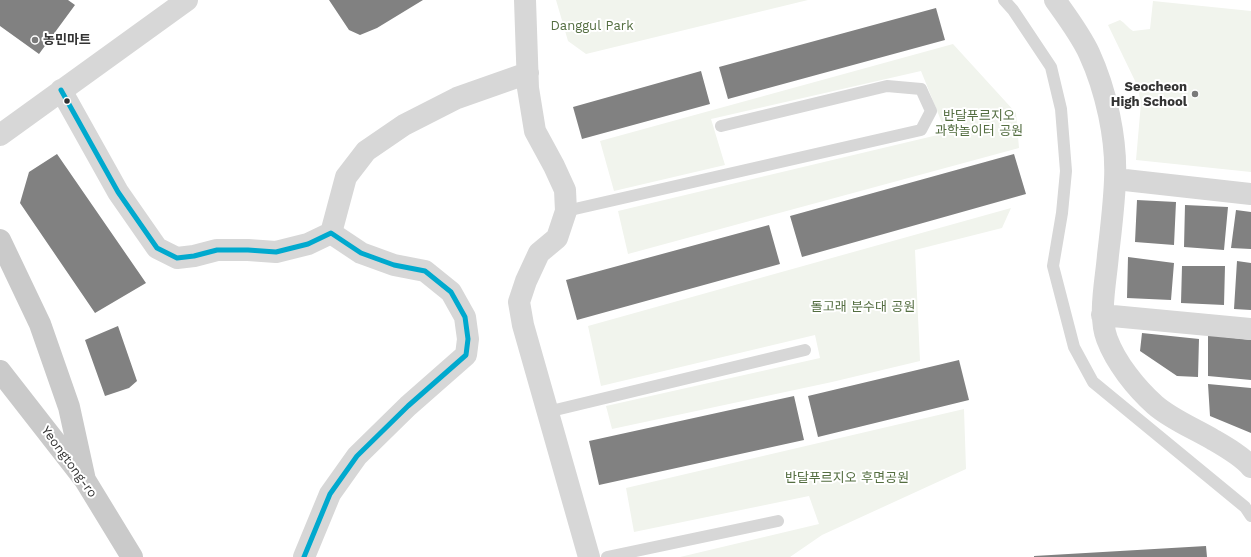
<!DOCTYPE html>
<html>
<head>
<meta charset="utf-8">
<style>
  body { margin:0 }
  canvas { display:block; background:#fff }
</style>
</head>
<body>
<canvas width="1251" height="557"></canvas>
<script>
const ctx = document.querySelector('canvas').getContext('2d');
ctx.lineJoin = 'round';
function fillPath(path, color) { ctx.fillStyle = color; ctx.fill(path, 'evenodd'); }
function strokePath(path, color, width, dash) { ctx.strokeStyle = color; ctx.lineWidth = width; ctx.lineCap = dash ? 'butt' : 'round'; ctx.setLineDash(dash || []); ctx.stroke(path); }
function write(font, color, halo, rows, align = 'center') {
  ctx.font = font + ' "Work Sans","Noto Sans KR",sans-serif'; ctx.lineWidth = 4; ctx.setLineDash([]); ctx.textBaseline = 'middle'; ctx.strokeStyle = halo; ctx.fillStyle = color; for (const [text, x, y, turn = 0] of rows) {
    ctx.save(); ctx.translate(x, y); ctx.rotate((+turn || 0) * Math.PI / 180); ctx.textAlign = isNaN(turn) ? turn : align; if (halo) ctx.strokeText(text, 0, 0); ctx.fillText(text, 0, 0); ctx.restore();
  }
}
const green = new Path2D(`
  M 556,0 L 808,0 L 586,54 L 568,41 Z
  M 1153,1 L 1251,11 L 1251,172 L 1136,160 L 1141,103 L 1137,85 L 1108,25 L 1120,20 C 1125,23 1128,28 1133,31 L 1150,29 Z
  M 953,44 L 1016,113 L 1019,148 L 628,254 L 618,211 L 946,133 L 921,71 L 711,119 L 725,165 L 614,191 L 600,141 Z
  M 1011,208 L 1002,228 L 915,250 L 920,361 L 832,382 L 612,429 L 606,406 L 820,358 L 815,335 L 601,386 L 588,326 Z
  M 964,409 L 966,469 L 822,535 L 790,557 L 680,557 L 819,524 L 809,496 L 634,532 L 626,488 Z`);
const building = new Path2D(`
  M 0,0 L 68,0 L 75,5 L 39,54 L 0,26 Z
  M 329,0 L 423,0 L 377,28 L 360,35 L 349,30 Z
  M 936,8 L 945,40 L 728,99 L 719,67 Z
  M 701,71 L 710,104 L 582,139 L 573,107 Z
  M 57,154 L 146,283 L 95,313 L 20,203 L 29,172 Z
  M 1014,154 L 1026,194 L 802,257 L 790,216 Z
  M 1137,200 L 1176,202 L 1174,245 L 1135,242 Z
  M 1185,205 L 1228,207 L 1224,250 L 1184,247 Z
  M 1236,210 L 1251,212 L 1251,249 L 1231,248 Z
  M 769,225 L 780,264 L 577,320 L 566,280 Z
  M 1128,257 L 1174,263 L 1171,300 L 1127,298 Z
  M 1237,261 L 1251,263 L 1251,310 L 1234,309 Z
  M 1182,266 L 1225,266 L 1224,305 L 1181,303 Z
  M 118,326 L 137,381 L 129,388 L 105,396 L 85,340 Z
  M 1142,333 L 1199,339 L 1198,377 L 1177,376 L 1140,351 Z
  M 1208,335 L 1251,340 L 1251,380 L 1208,376 Z
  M 959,360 L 969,400 L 818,437 L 808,396 Z
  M 1208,384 L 1251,388 L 1251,433 L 1210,416 Z
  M 794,396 L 804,440 L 599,485 L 589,441 Z
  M 1206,546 L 1207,557 L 1034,557 L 1034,556 Z`);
const service = new Path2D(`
  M 1004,0 L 1013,10 L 1051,67 L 1061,109 L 1066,171 L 1062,213 L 1053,266 L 1074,347 L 1093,382 L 1245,507 L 1251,516
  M 566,211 L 921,130 L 931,111 L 921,89 L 887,86 L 721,126
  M 547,412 L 805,350
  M 607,557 L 778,521`);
const minor = new Path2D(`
  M 525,0 L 528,88 L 535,131 L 554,166 L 565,190 L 566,211 L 557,238 L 539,253 L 526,281 L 519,302 L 523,325 L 589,557
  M 1055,0 C 1067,17 1080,34 1089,53 C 1106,90 1117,139 1115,180 C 1114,205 1111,230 1108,255 C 1106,281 1098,315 1107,339 C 1116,363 1136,388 1155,405 C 1171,419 1193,428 1212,439 C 1224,446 1242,456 1251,467
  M 61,90 L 118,192 L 157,248 L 177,258 L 194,256 L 217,250 L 248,250 L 276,252 L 308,244 L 331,233 L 361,253 L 394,265 L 425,271 L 451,292 L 465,317 L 468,339 L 466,355 L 408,406 L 357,456 L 330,494 L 304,557
  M 0,135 L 187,0
  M 1116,179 L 1251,194
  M 331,233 L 346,177 L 366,151 L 404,125 L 457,98 L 528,73
  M 1102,315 L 1251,329`);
const primary = new Path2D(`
  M 0,240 L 40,324 L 69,407 L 85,480
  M 0,371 L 85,480 L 132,557`);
const bus1 = new Path2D(`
  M 61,90 L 118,192 L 157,248 L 177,258 L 194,256 L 217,250 L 248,250 L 276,252 L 308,244 L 331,233 L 361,253 L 394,265 L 425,271 L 451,292 L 465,317 L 468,339 L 466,355 L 408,406 L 357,456 L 330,494 L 304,557`);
const markers = [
  [35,40,4,"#7a7a7a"],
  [1195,94,4,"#7a7a7a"],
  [67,101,3.5,"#333"]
];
const parkNames = [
  ["Danggul Park",592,26],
  ["반달푸르지오",979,116],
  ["과학놀이터 공원",979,131],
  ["돌고래 분수대 공원",863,307],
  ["반달푸르지오 후면공원",847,478]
];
const poiNames = [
  ["농민마트",43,40],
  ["Seocheon",1187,87,"right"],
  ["High School",1187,102,"right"]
];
const streetNames = [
  ["Yeongtong-ro",69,462,54]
];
fillPath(green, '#f1f4ed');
fillPath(building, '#818181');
strokePath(service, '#d7d7d7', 12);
strokePath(minor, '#d7d7d7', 22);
strokePath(primary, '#cacaca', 22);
strokePath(bus1, '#00a9ce', 5);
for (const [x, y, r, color] of markers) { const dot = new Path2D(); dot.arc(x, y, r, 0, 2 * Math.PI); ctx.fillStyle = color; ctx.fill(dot); strokePath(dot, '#fff', 1.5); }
write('13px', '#546e41', '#fff', parkNames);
write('bold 13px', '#333', '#fff', poiNames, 'left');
write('13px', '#333', '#fff', streetNames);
</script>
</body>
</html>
